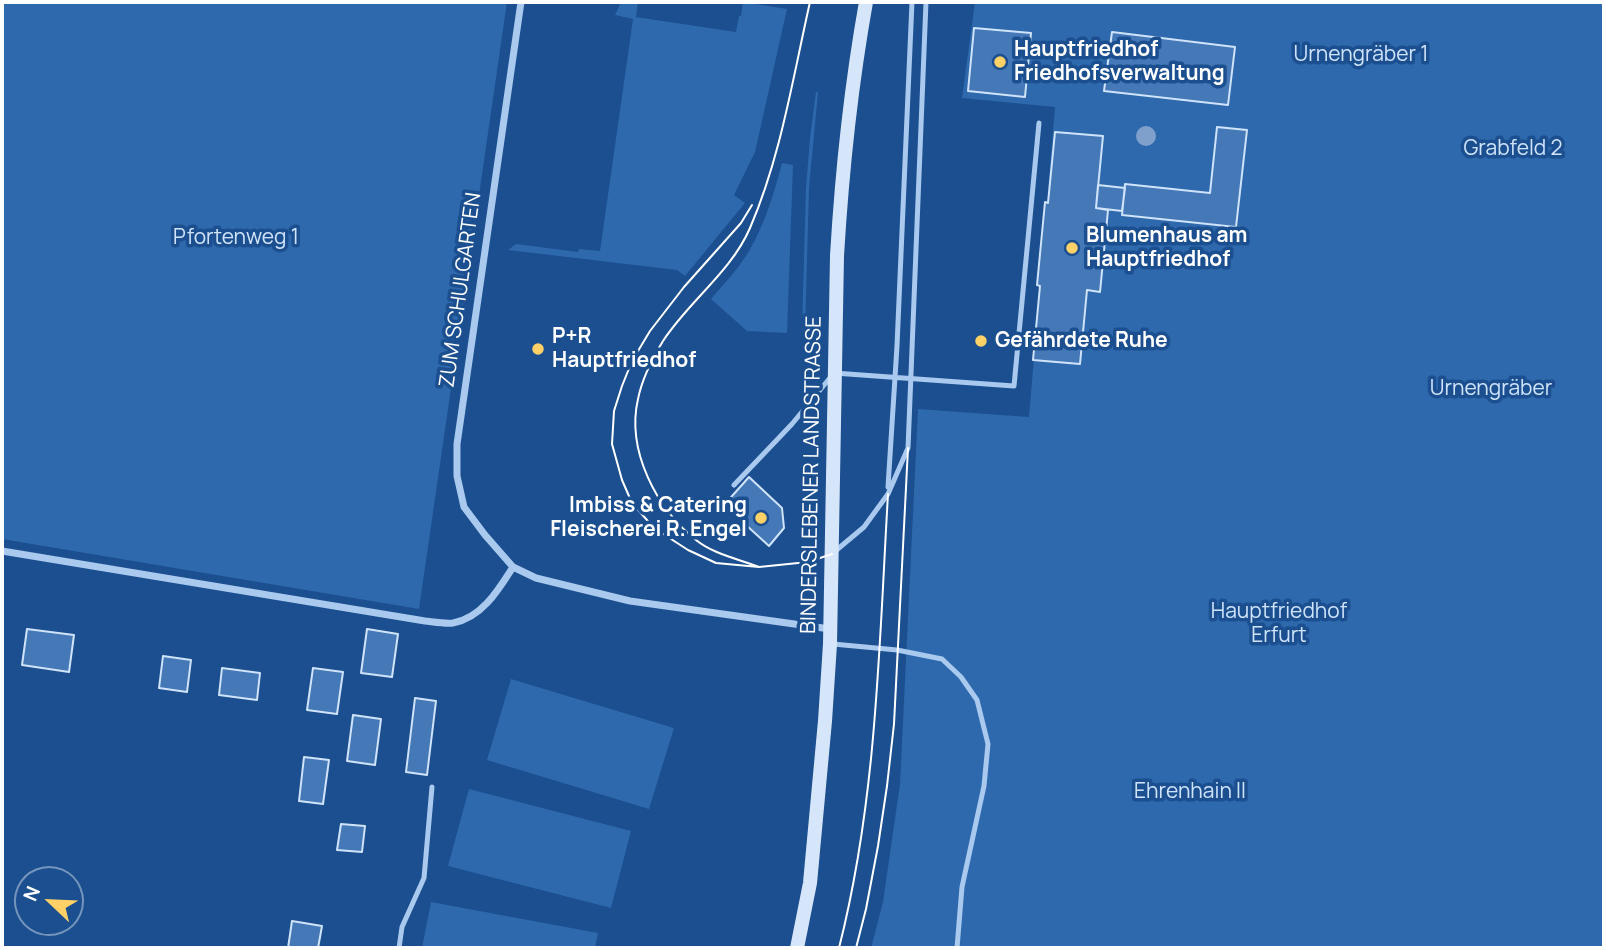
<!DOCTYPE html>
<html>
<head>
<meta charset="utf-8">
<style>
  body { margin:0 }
  #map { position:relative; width:1606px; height:950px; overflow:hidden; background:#1b4f8f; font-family:Manrope,sans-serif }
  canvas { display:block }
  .frame { position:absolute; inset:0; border:4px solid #fff; pointer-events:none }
  .north { position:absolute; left:14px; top:866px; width:70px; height:70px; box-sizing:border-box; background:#1b4f8f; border:2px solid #7695bc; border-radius:50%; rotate:293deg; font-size:19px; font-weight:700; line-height:28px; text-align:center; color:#fff }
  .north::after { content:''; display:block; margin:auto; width:24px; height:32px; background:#ffd166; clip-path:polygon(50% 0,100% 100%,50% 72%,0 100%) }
</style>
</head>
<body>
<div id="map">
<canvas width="1606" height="950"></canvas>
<div class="frame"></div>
<div class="north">N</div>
</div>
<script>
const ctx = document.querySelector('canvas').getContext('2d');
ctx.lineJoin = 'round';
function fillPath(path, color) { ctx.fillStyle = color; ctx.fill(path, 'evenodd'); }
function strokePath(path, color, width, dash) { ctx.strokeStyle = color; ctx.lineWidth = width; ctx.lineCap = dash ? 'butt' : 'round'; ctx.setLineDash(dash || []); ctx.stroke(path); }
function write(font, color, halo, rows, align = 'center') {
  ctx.font = font + ' Manrope,sans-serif'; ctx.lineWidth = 7; ctx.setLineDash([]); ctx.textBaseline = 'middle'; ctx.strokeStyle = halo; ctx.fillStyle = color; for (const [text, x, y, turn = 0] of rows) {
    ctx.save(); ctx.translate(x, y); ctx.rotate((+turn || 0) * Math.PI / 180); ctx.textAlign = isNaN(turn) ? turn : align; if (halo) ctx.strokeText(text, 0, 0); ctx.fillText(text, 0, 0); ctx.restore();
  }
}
const green = new Path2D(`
  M 2,2 L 507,2 L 419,609 L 2,539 Z
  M 621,2 L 638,2 L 636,17 L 736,32 L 739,16 L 741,16 L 743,2 L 787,9 L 755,152 L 734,195 L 745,203 L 685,276 L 677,270 L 508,250 L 516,244 L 578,252 L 579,249 L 600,251 L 633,19 L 615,15 Z
  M 975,2 L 1604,2 L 1604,948 L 871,948 L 883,902 L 900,784 L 918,409 L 1029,417 L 1055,107 L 962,98 Z
  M 816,92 L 818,92 L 809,188 L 805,330 L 802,331 L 806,188 L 810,138 Z
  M 782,163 L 793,165 L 787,333 L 747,331 L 711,299 C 724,284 739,268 749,251 C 765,224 774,193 782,163 Z
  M 511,679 L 674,728 L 649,809 L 487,760 Z
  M 469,789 L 631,831 L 611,908 L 448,866 Z
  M 431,902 L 598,933 L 595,948 L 422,948 Z`);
const building = new Path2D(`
  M 974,28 L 1031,33 L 1025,97 L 968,91 Z
  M 1112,32 L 1235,47 L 1228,105 L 1104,91 Z
  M 1217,127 L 1247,130 L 1236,227 L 1122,215 L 1125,184 L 1210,193 Z
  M 1055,132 L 1103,136 L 1096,208 L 1108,210 L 1100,292 L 1087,290 L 1080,364 L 1033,360 L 1040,286 L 1037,285 L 1045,202 L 1048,203 Z
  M 1098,185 L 1125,188 L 1122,211 L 1096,208 Z
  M 749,477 L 782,508 L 784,528 L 769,546 L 724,505 Z
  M 27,629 L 74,635 L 69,672 L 22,665 Z
  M 367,629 L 398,634 L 392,677 L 361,673 Z
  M 163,656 L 191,660 L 187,692 L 159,688 Z
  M 222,668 L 260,673 L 257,700 L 219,695 Z
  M 313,668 L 343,672 L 337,714 L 307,710 Z
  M 415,698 L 436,701 L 427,775 L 406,772 Z
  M 353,715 L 381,719 L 375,765 L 347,761 Z
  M 304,757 L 329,760 L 323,804 L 299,801 Z
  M 341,824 L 365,826 L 362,852 L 337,850 Z
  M 292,921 L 322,926 L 318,948 L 288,948 Z`);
const service = new Path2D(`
  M 734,485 L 792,424 L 834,373 L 1014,386 L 1039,123
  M 888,487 L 897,346 L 912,2
  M 833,553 L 864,527 L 888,494 L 908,448 L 926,2
  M 833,644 L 897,650 L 942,659 L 961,677 L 977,700 L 988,744 L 984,786 L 962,887 L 957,948
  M 399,948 L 402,927 L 424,878 L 432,787`);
const minor = new Path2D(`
  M 521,2 L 457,444 L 457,476 L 464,507 L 485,535 L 513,567 L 536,578 L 630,601 L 830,629
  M 2,551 L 425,621 C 434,622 445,624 453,623 C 482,618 499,589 513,567`);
const secondary = new Path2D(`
  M 797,948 L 810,883 L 825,721 L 830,644 L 837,256 C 842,171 851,86 866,2`);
const tram = new Path2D(`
  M 752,205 L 741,223 L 684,287 L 650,331 L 632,361 L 622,386 L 614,411 L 612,444 L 622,480 L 632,503 L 654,528 L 688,550 L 716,563 L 759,567 L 808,562 L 832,554
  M 759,567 C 739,559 713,554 696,540 C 657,509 626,451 638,399 C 642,379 652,359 663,341 C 689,301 731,272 750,228 C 781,156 793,77 810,2
  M 839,948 C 877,798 879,647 888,494
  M 856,948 L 866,909 L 878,846 L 887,786 L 894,724 L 908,448`);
const trees = [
  [1146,136]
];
const markers = [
  [1000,62,7,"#ffd166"],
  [1072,248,7,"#ffd166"],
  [981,341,7,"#ffd166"],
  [538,349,7,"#ffd166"],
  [761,518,7,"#ffd166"]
];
const poiNames = [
  ["Hauptfriedhof",1014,50],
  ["Friedhofsverwaltung",1014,74],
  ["Blumenhaus am",1086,236],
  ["Hauptfriedhof",1086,260],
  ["P+R",552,337],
  ["Hauptfriedhof",552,361],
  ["Gefährdete Ruhe",995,341],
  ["Imbiss & Catering",747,506,"right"],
  ["Fleischerei R. Engel",747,530,"right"]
];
const parkNames = [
  ["Urnengräber 1",1361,55],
  ["Grabfeld 2",1513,149],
  ["Pfortenweg 1",236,238],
  ["Urnengräber",1491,389],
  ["Hauptfriedhof",1279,612],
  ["Erfurt",1279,636],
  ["Ehrenhain II",1190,792]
];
const streetNames = [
  ["ZUM SCHULGARTEN",461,290,-82],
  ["BINDERSLEBENER LANDSTRASSE",812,475,-89]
];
fillPath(green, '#2e69ad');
fillPath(building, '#4478b7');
strokePath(building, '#cfe3fa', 2);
strokePath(service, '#a9c9ee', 5);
strokePath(minor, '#a9c9ee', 7);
strokePath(secondary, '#d6e6fa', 14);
strokePath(tram, '#fff', 2);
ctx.fillStyle = '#7ea0ca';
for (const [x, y] of trees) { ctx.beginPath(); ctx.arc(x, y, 10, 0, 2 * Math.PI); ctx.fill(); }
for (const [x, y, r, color] of markers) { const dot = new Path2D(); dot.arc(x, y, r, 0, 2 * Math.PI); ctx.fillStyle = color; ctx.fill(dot); strokePath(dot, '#1b4f8f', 2.5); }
write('bold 21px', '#fff', '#1b4f8f', poiNames, 'left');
write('21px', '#cfe3fa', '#1b4f8f', parkNames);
write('21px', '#fff', '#1b4f8f', streetNames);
</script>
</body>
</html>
